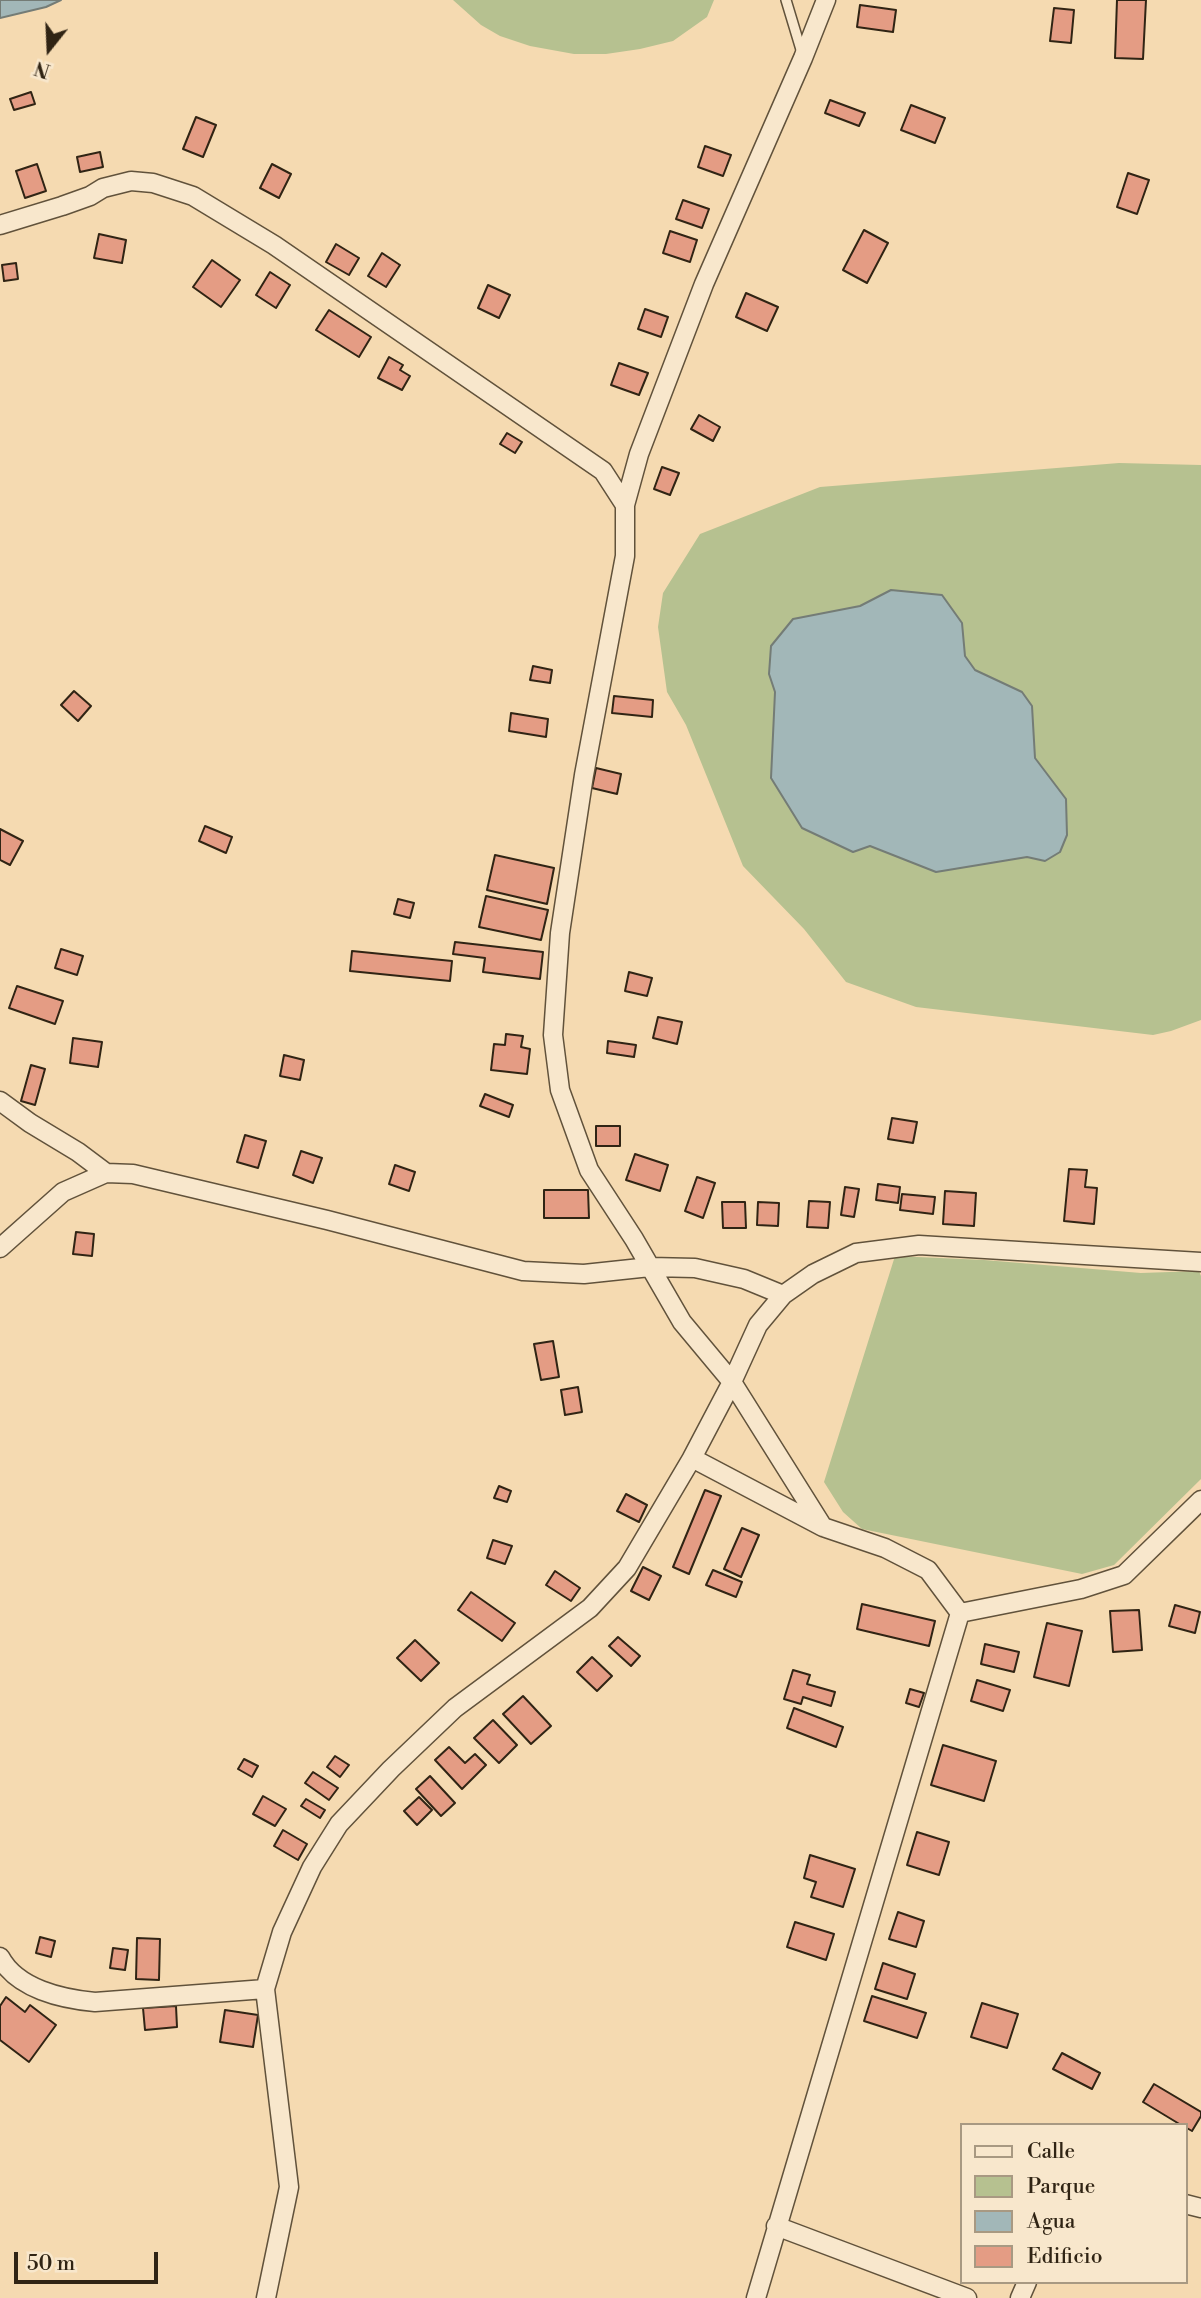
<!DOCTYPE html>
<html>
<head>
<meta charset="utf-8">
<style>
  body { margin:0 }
  #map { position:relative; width:1201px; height:2298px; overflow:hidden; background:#f5dab1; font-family:"Libre Bodoni",serif }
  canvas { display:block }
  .legend { position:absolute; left:960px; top:2123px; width:228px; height:161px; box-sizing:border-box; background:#f8e7cc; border:2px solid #a89982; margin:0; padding:9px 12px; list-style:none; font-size:21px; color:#302414 }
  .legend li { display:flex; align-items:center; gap:14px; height:35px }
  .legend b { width:35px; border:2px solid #a89982 }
  .north { position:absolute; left:14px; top:14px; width:70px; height:70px; -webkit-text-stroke:5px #f8e7cc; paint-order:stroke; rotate:198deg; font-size:19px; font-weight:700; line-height:28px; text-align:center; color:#302414 }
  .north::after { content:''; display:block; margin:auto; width:24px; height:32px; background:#302414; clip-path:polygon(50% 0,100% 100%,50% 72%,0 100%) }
  .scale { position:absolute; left:14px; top:2252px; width:144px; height:32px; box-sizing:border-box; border:4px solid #302414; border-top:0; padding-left:9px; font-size:21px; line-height:24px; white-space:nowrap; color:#302414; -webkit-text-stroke:5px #f8e7cc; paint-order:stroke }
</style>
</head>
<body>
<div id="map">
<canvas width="1201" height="2298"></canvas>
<ul class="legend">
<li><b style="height:9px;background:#f8e7cc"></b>Calle</li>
<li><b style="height:19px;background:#b6c190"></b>Parque</li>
<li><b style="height:19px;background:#a2b7b8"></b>Agua</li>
<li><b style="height:19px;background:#e49c84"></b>Edificio</li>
</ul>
<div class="north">N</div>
<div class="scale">50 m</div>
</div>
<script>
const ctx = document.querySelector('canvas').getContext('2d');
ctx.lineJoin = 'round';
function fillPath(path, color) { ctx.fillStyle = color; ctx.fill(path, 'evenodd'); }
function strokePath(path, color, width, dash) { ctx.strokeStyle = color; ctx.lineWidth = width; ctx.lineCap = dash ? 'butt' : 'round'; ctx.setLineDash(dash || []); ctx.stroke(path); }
const green = new Path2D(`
  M 453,0 L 714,0 L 707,17 L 673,41 L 640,49 L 606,54 L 574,54 L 530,46 L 500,36 L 481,25 Z
  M 1119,463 L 1201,465 L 1201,1020 L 1171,1031 L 1153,1035 L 916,1007 L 846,982 L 804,929 L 743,866 L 686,725 L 667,692 L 658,627 L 663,593 L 700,534 L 820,487 ZM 891,590 L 962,622 L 965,656 L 975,670 L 1022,692 L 1032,706 L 1035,758 L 1066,799 L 1045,861 L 1027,857 L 936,872 L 870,846 L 771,778 L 775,692 L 793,619 L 860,606 Z
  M 895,1256 L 984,1260 L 1141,1273 L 1199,1271 L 1201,1276 L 1201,1479 L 1114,1565 L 1082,1574 L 862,1529 L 843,1512 L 824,1482 Z`);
const water = new Path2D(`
  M 0,0 L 61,0 L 46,7 L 0,18 Z
  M 891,590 L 942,595 L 962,623 L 965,656 L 975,670 L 1022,692 L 1032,706 L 1035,758 L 1066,799 L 1067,835 L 1060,852 L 1045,861 L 1027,857 L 936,872 L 870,846 L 853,852 L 802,828 L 771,778 L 775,692 L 769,674 L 771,646 L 793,619 L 860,606 Z`);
const building = new Path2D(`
  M 1117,0 L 1146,0 L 1143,59 L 1115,58 Z
  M 860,5 L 896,10 L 893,32 L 857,27 Z
  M 1054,8 L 1074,10 L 1071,43 L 1050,41 Z
  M 31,92 L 35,104 L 14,110 L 10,99 Z
  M 830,100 L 865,113 L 859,126 L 825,113 Z
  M 911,105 L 945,118 L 935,143 L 901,130 Z
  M 196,117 L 216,125 L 203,157 L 183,149 Z
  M 705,146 L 731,155 L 723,176 L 698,167 Z
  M 100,152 L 103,167 L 80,172 L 77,157 Z
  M 37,164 L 46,191 L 25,198 L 16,171 Z
  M 272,164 L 291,174 L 279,198 L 260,188 Z
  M 1128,173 L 1149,180 L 1137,214 L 1117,207 Z
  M 683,200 L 709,209 L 702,228 L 676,219 Z
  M 864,230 L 888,243 L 867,283 L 843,270 Z
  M 670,231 L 697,240 L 690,262 L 663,253 Z
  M 99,234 L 126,240 L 122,263 L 94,258 Z
  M 336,244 L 359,258 L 349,275 L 326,262 Z
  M 382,253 L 400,265 L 386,287 L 368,276 Z
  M 212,260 L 240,280 L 221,307 L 193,287 Z
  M 16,263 L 18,279 L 4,281 L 2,265 Z
  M 270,272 L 290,285 L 276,308 L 256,295 Z
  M 488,285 L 510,295 L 499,318 L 478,308 Z
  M 746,293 L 778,307 L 767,331 L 736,317 Z
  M 645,309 L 668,317 L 661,337 L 638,329 Z
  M 329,310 L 371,337 L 359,357 L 316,330 Z
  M 389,357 L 403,365 L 400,370 L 410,376 L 402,390 L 378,378 Z
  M 619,363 L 648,373 L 639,395 L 611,385 Z
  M 699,415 L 720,427 L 713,441 L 691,429 Z
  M 507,433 L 522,442 L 515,453 L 500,444 Z
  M 662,467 L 679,473 L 670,495 L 654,489 Z
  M 533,666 L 552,670 L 550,683 L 530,680 Z
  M 74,691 L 91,706 L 78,721 L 61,705 Z
  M 614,696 L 653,700 L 652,717 L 612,713 Z
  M 511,713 L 548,719 L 546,737 L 509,731 Z
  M 596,768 L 621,774 L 617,794 L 592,788 Z
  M 205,826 L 232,837 L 226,853 L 199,841 Z
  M 0,829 L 23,841 L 10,865 L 0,860 Z
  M 495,855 L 554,868 L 547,904 L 487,890 Z
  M 486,896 L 548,910 L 541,940 L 479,927 Z
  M 398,899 L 414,903 L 410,918 L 394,914 Z
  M 455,942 L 543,952 L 540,979 L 483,972 L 485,958 L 453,954 Z
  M 61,949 L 83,956 L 77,975 L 55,968 Z
  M 352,951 L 452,961 L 450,981 L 350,971 Z
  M 629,972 L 652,978 L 647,996 L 625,991 Z
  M 17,986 L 63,1001 L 55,1024 L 9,1008 Z
  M 658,1017 L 682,1022 L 677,1044 L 653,1038 Z
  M 506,1034 L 523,1036 L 521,1047 L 530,1049 L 527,1074 L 491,1070 L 494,1044 L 505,1045 Z
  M 73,1038 L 102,1042 L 98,1067 L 70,1063 Z
  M 608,1041 L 636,1045 L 634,1057 L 607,1053 Z
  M 284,1055 L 304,1060 L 300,1080 L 280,1076 Z
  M 31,1065 L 45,1069 L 35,1105 L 21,1101 Z
  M 485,1094 L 513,1105 L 509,1117 L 480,1106 Z
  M 892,1118 L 917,1122 L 913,1143 L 888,1139 Z
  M 596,1126 L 620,1126 L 620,1146 L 596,1146 Z
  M 245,1135 L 266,1141 L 258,1168 L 237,1162 Z
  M 301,1151 L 322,1158 L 313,1183 L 293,1175 Z
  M 635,1154 L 668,1165 L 660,1191 L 626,1180 Z
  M 395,1165 L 415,1172 L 409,1191 L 389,1184 Z
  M 1069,1169 L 1087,1170 L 1085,1187 L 1097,1188 L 1094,1224 L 1064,1221 Z
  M 697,1177 L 715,1183 L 703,1218 L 685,1211 Z
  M 878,1184 L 900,1187 L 898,1203 L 876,1200 Z
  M 845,1187 L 859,1189 L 854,1217 L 841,1215 Z
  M 544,1190 L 588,1190 L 589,1218 L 544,1218 Z
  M 945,1191 L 976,1193 L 974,1226 L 943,1224 Z
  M 902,1194 L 935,1197 L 933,1214 L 900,1210 Z
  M 809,1201 L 830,1202 L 828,1228 L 807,1227 Z
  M 722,1202 L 745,1202 L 746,1228 L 723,1228 Z
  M 758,1202 L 779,1203 L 778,1226 L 757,1225 Z
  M 76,1232 L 94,1234 L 92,1256 L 73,1254 Z
  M 553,1341 L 559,1377 L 541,1380 L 534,1344 Z
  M 578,1387 L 582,1412 L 565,1415 L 561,1390 Z
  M 499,1486 L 511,1491 L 507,1502 L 494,1498 Z
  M 705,1490 L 721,1496 L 689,1574 L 673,1567 Z
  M 626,1494 L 647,1505 L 639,1522 L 617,1511 Z
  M 742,1528 L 759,1535 L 741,1577 L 724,1569 Z
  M 493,1540 L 512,1546 L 505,1564 L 487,1558 Z
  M 643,1567 L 661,1576 L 649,1600 L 631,1591 Z
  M 713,1570 L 742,1582 L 736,1597 L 706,1585 Z
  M 555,1571 L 580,1588 L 571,1601 L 546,1585 Z
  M 471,1592 L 515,1623 L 502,1641 L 458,1610 Z
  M 862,1604 L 935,1621 L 929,1646 L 857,1629 Z
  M 1175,1605 L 1200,1612 L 1195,1633 L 1169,1626 Z
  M 1139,1610 L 1142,1650 L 1113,1652 L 1110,1611 Z
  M 1047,1623 L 1082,1631 L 1069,1686 L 1034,1677 Z
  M 618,1637 L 640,1656 L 631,1666 L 609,1646 Z
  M 415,1640 L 439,1663 L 421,1681 L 397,1658 Z
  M 985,1644 L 1019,1652 L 1014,1672 L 981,1664 Z
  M 592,1657 L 612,1676 L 597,1691 L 577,1672 Z
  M 793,1670 L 810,1675 L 807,1684 L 835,1692 L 831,1706 L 803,1697 L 801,1704 L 784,1699 Z
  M 977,1680 L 1010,1690 L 1003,1711 L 971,1701 Z
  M 910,1689 L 924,1693 L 919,1707 L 906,1703 Z
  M 523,1696 L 551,1726 L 531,1744 L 503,1714 Z
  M 794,1708 L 843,1727 L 836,1747 L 787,1728 Z
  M 493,1720 L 517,1745 L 499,1763 L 474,1738 Z
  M 943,1745 L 996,1761 L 984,1801 L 931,1785 Z
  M 449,1747 L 465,1763 L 475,1754 L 486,1765 L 462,1789 L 435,1760 Z
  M 335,1756 L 349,1765 L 340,1777 L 327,1767 Z
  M 244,1759 L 258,1766 L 252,1777 L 238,1769 Z
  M 313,1772 L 338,1788 L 329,1800 L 305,1783 Z
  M 430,1776 L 455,1803 L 441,1816 L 416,1789 Z
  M 263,1796 L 286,1809 L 275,1826 L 253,1814 Z
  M 419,1797 L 432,1810 L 417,1825 L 404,1811 Z
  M 306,1799 L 325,1810 L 320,1818 L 301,1806 Z
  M 283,1830 L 307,1844 L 298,1860 L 274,1846 Z
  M 917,1832 L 949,1842 L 939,1875 L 907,1865 Z
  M 810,1855 L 855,1869 L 843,1907 L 811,1897 L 816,1882 L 804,1878 Z
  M 898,1912 L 924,1921 L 916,1947 L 889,1939 Z
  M 795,1922 L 834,1934 L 826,1960 L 787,1947 Z
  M 40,1937 L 55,1941 L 51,1957 L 36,1953 Z
  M 137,1938 L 160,1939 L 159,1980 L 136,1979 Z
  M 113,1948 L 128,1950 L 125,1970 L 110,1968 Z
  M 883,1963 L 915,1974 L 907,1999 L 875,1989 Z
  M 872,1996 L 926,2013 L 917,2038 L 864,2021 Z
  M 6,1997 L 25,2012 L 30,2005 L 56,2025 L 29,2062 L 0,2040 L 0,2006 Z
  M 982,2003 L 1018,2014 L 1007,2048 L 971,2037 Z
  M 176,2006 L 177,2027 L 145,2030 L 143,2008 Z
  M 225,2010 L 258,2015 L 253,2047 L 220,2042 Z
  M 1062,2053 L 1100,2073 L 1092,2089 L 1053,2069 Z
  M 1154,2084 L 1201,2112 L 1201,2116 L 1192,2131 L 1185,2127 L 1185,2125 L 1181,2125 L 1143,2102 Z`);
const lane = new Path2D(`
  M 786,0 L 802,53`);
const street = new Path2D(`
  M 826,0 L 803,58 L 704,284 L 639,454 L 625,505 L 625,556 L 584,775 L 560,933 L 553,1035 L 560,1090 L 589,1170 L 634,1239 L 682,1322 L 732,1382 L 823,1527 L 885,1548 L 928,1570 L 960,1613
  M 0,225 L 62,206 L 90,196 L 103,188 L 131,181 L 153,183 L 193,196 L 274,245 L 603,471 L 625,505
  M 0,1101 L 30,1123 L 78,1152 L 106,1173
  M 0,1248 L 63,1192 L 106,1173 L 133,1174 L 327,1220 L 523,1271 L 584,1274 L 650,1267 L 695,1268 L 744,1279 L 783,1295
  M 692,1458 L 823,1527
  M 960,1613 L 1081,1589 L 1124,1575 L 1201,1500
  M 0,1957 C 17,1989 62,1999 95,2002 L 265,1989
  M 1185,2204 L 1201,2208
  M 776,2226 L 967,2298
  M 266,2298 L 289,2187 L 265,1989 L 282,1932 L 312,1867 L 339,1824 L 391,1769 L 455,1708 L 590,1608 L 627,1568 L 692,1458 L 732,1382 L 758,1325 L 783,1295 L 813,1274 L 856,1253 L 919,1245 L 1201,1262
  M 756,2298 L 960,1613
  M 1020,2298 L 1027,2282`);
fillPath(green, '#b6c190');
fillPath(water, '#a2b7b8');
strokePath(water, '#747c76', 2);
fillPath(building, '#e49c84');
strokePath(building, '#302414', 2);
strokePath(lane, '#61523b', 12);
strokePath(street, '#61523b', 21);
strokePath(lane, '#f8e7cc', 9);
strokePath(street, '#f8e7cc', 18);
</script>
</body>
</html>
